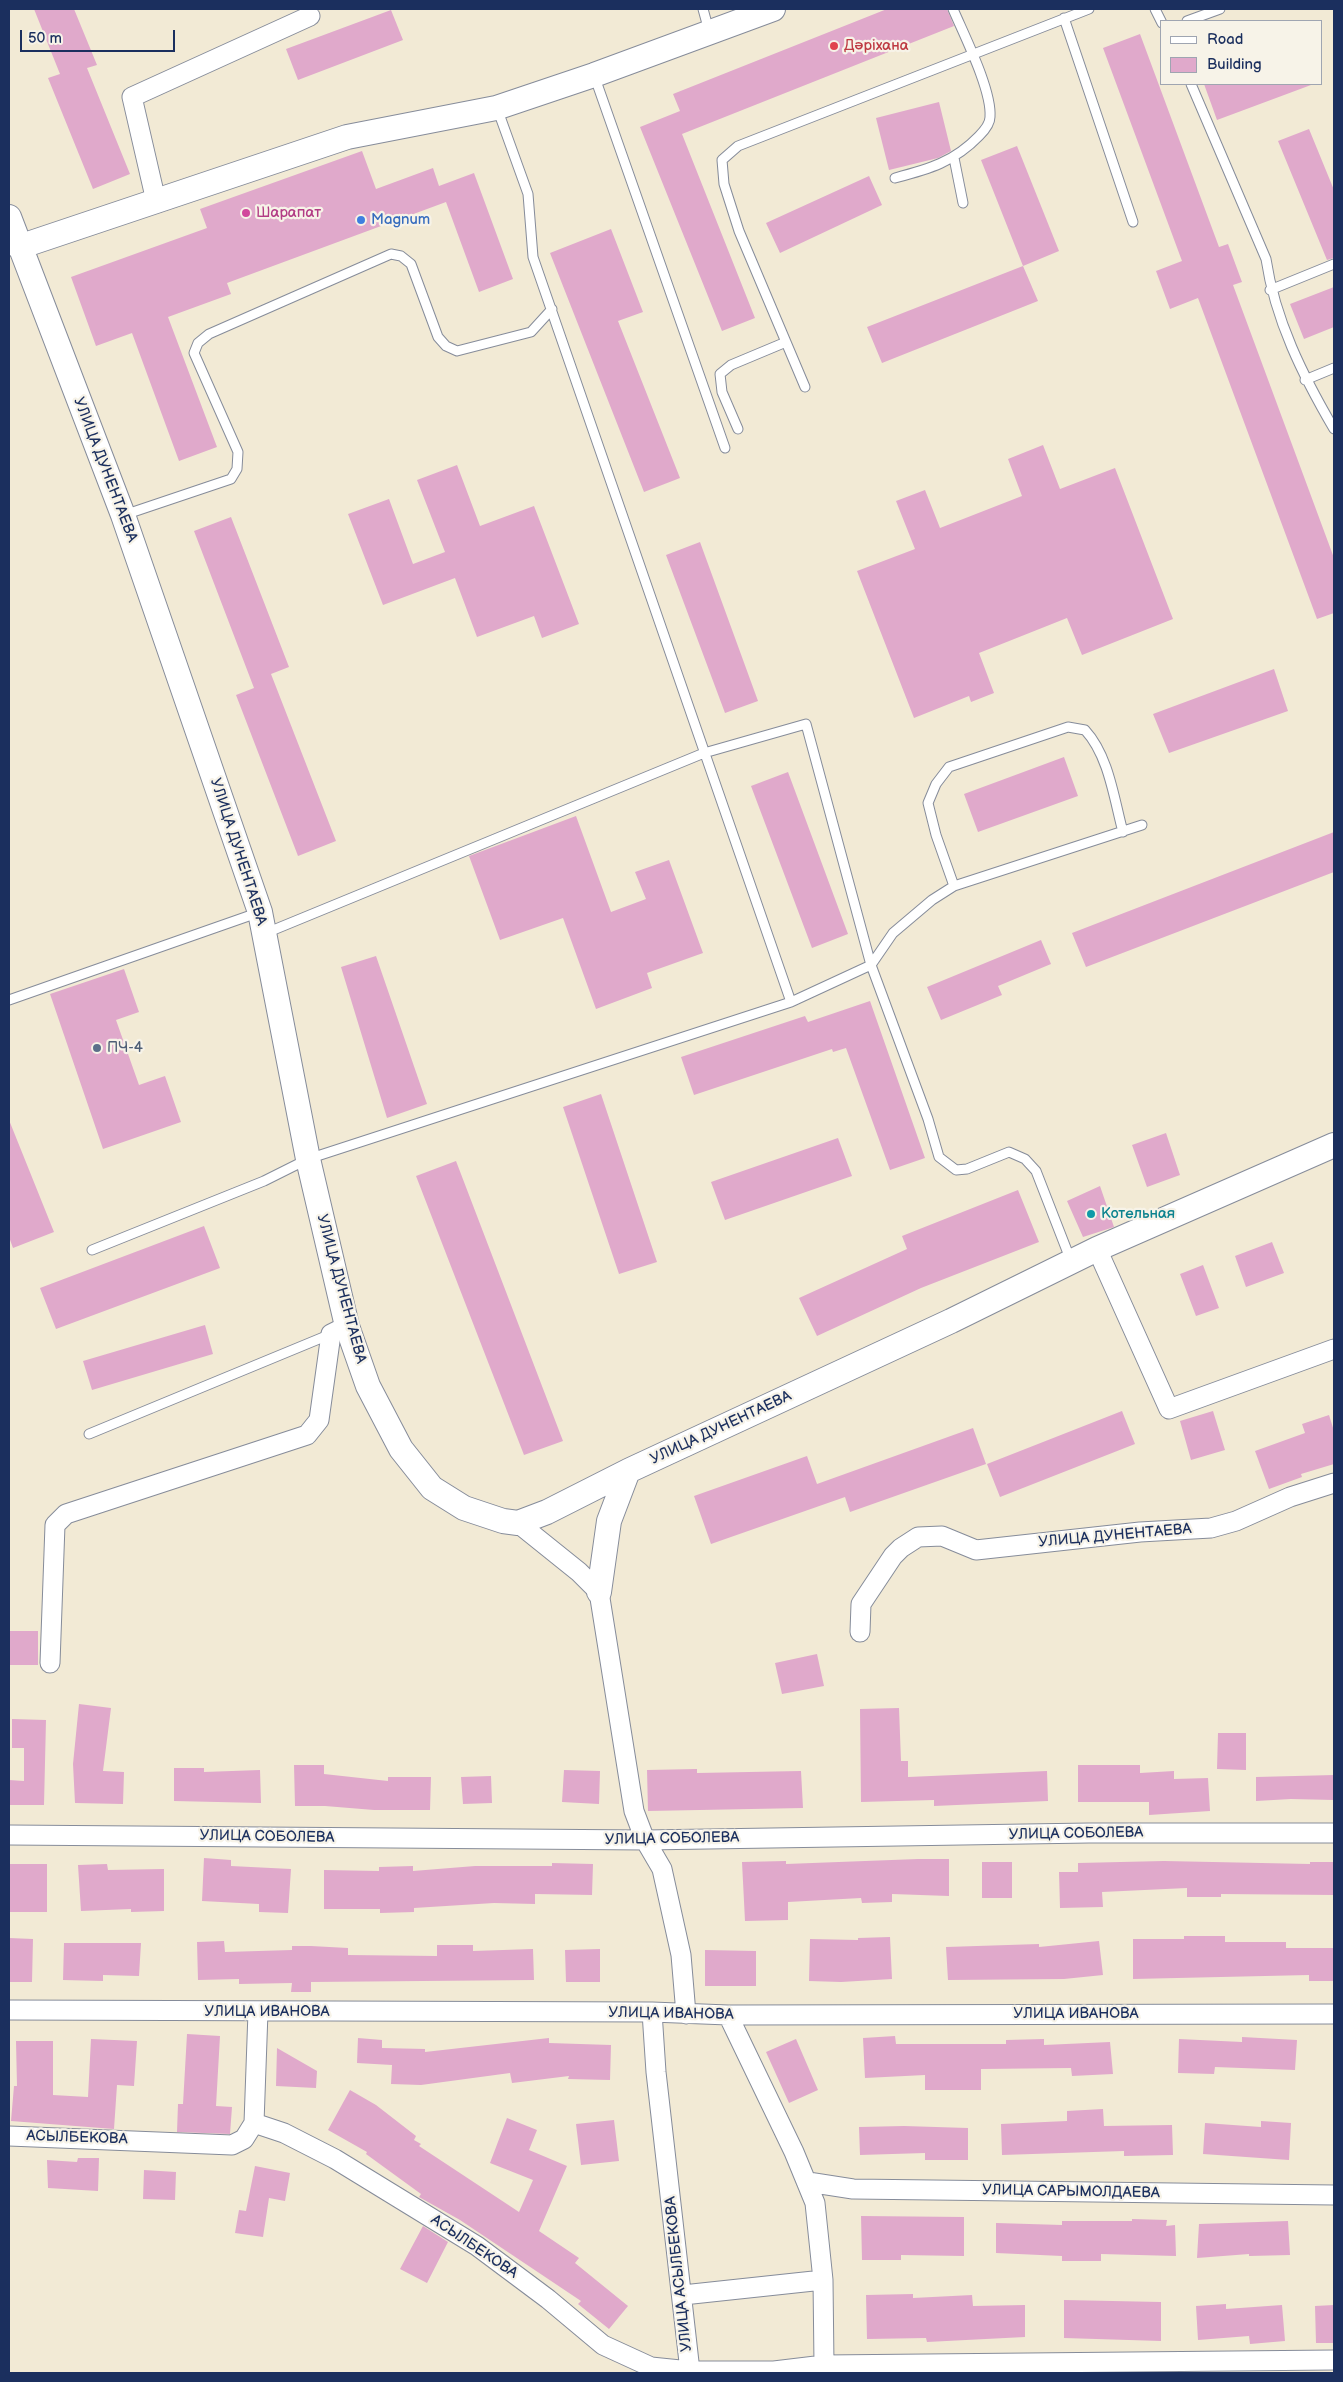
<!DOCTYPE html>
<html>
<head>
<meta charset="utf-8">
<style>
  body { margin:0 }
  #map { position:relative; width:1343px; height:2382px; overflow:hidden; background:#f2ead5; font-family:"Balsamiq Sans",sans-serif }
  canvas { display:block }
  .frame { position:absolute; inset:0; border:10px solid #1b2f5e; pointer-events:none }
  .legend { position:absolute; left:1160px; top:20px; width:162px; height:65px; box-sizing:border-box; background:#f7f3e8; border:1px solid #9fa5b1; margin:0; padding:6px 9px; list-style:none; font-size:15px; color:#1b2f5e }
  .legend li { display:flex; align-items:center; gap:10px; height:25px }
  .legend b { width:25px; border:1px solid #9fa5b1 }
  .scale { position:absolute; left:20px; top:30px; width:155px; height:22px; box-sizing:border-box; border:2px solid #1b2f5e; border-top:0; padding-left:6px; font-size:15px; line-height:18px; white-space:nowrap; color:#1b2f5e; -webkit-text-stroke:4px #f7f3e8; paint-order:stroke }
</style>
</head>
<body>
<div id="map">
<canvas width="1343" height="2382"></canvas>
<div class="frame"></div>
<ul class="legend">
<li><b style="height:6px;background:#fff"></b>Road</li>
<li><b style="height:14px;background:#e0a9cb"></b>Building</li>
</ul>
<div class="scale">50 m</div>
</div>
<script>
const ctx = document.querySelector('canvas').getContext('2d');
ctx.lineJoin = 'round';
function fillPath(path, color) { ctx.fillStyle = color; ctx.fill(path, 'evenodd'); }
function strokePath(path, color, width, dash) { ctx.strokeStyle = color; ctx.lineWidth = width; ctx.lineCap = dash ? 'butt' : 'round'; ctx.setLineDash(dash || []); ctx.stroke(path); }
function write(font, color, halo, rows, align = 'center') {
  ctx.font = font + ' "Balsamiq Sans",sans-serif'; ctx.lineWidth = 4.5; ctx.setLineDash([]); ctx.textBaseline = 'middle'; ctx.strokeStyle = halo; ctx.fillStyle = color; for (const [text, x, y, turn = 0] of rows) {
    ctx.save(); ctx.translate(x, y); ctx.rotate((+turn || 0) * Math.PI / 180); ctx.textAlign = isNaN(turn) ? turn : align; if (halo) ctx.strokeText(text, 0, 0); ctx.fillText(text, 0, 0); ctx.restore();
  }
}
const building = new Path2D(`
  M 34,9 L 74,9 L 97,65 L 87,68 L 130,174 L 93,189 L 48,78 L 60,74 Z
  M 887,9 L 947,9 L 954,26 L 682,134 L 755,318 L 722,331 L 640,127 L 680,111 L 673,94 Z
  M 391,10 L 403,40 L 298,80 L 286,49 Z
  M 1140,34 L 1219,247 L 1228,244 L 1242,282 L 1233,285 L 1334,558 L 1334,613 L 1317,619 L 1198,298 L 1170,309 L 1156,271 L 1182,261 L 1103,48 Z
  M 1204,84 L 1310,84 L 1311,85 L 1217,120 Z
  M 939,102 L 951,151 L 938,158 L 889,170 L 876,118 Z
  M 1309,129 L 1334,190 L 1334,258 L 1327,260 L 1278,141 Z
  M 1017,146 L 1059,251 L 1023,266 L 981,160 Z
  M 362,151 L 376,189 L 433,168 L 439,186 L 474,173 L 513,279 L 479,292 L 446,202 L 227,283 L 231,294 L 168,317 L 217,447 L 179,461 L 132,333 L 96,346 L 71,277 L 207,228 L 200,209 Z
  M 869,176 L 882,205 L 780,253 L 766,223 Z
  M 611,229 L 643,312 L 618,321 L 680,478 L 644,492 L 550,253 Z
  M 1023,266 L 1038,301 L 882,363 L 867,327 Z
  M 1334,287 L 1334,327 L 1304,339 L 1290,304 Z
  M 1043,445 L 1060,489 L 1115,468 L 1173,619 L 1082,655 L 1067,618 L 979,653 L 994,693 L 971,702 L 969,696 L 914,718 L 857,571 L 915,549 L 896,501 L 925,490 L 940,528 L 1022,496 L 1008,459 Z
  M 457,465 L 480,526 L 534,506 L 579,624 L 542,638 L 534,616 L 477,637 L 455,578 L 383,605 L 348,514 L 389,499 L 413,564 L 445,552 L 417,480 Z
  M 231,517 L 289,667 L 271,674 L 336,841 L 298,856 L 236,695 L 254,688 L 194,531 Z
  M 700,542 L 758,701 L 725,713 L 666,555 Z
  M 1274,669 L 1288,711 L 1169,753 L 1153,714 Z
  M 1064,757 L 1078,796 L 978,832 L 964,794 Z
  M 788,772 L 848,934 L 812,948 L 751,786 Z
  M 576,816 L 611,912 L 646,899 L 635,872 L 669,860 L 703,953 L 647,973 L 652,988 L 596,1009 L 563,918 L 500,940 L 469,856 Z
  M 1334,832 L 1334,872 L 1086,967 L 1072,933 Z
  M 1041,940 L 1051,964 L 998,986 L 1002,995 L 941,1020 L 927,987 Z
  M 376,956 L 427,1104 L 387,1118 L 341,967 Z
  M 124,969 L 139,1012 L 116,1020 L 139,1085 L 165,1076 L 181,1122 L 103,1149 L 50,994 Z
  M 870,1001 L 925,1158 L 890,1170 L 846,1048 L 833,1052 L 832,1049 L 694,1095 L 681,1057 L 805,1016 L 808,1022 Z
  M 601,1094 L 657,1262 L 619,1274 L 563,1107 Z
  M 9,1120 L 54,1232 L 13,1248 L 9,1237 Z
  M 1166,1133 L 1180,1175 L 1147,1187 L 1132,1145 Z
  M 838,1138 L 852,1176 L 725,1220 L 711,1182 Z
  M 456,1161 L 563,1441 L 524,1455 L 416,1176 Z
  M 1100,1186 L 1114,1227 L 1083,1237 L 1067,1201 Z
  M 1018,1190 L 1039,1242 L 921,1288 L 817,1336 L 799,1298 L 907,1249 L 902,1236 Z
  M 204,1226 L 220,1268 L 56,1329 L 40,1288 Z
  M 1272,1242 L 1284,1273 L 1246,1287 L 1235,1256 Z
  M 1203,1265 L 1219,1308 L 1196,1316 L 1180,1274 Z
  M 205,1325 L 213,1354 L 92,1390 L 83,1361 Z
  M 1122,1411 L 1135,1444 L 1000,1497 L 987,1464 Z
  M 1213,1411 L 1225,1450 L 1191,1460 L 1180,1421 Z
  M 1329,1415 L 1334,1431 L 1334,1464 L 1301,1474 L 1302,1477 L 1269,1489 L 1255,1451 L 1305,1433 L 1302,1424 Z
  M 973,1428 L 986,1464 L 850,1512 L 845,1497 L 711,1544 L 694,1496 L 807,1456 L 817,1484 Z
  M 9,1631 L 38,1631 L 38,1665 L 9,1665 Z
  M 817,1654 L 824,1686 L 782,1694 L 775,1663 Z
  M 79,1704 L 111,1708 L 103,1771 L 124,1772 L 123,1804 L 75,1803 L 73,1764 Z
  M 899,1708 L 901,1761 L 908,1761 L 908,1777 L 1047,1771 L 1048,1801 L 934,1806 L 934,1800 L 861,1802 L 860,1709 Z
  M 12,1719 L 46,1720 L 44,1805 L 9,1805 L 9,1780 L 24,1781 L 24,1748 L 12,1748 Z
  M 1218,1733 L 1246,1733 L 1246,1770 L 1217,1769 Z
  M 294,1765 L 324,1765 L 324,1774 L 388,1781 L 388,1777 L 431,1777 L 430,1810 L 374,1810 L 325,1806 L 295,1806 Z
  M 1078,1765 L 1140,1765 L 1140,1773 L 1174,1771 L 1174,1779 L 1208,1778 L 1210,1811 L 1149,1815 L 1149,1802 L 1078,1802 Z
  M 174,1768 L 204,1768 L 204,1772 L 260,1770 L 261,1803 L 174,1801 Z
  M 697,1769 L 697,1773 L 801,1771 L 803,1808 L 648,1811 L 647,1770 Z
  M 564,1770 L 600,1771 L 599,1804 L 562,1802 Z
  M 1334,1775 L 1334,1800 L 1291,1799 L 1256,1801 L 1256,1777 Z
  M 491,1776 L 492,1803 L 463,1804 L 461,1777 Z
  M 204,1858 L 231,1860 L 231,1866 L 291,1869 L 288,1913 L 259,1912 L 259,1904 L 202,1901 Z
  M 918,1859 L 949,1859 L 949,1896 L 892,1894 L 892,1902 L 862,1903 L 861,1898 L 788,1902 L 788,1920 L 745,1921 L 742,1862 L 786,1861 L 786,1864 Z
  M 1164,1861 L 1310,1864 L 1310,1862 L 1334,1862 L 1334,1895 L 1221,1894 L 1221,1897 L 1187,1897 L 1187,1888 L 1102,1892 L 1103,1907 L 1060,1908 L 1059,1872 L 1078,1872 L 1078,1863 Z
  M 982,1862 L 1012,1862 L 1012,1898 L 982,1898 Z
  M 552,1863 L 593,1864 L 592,1895 L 535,1894 L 535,1904 L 494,1903 L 414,1908 L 414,1912 L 380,1913 L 380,1909 L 324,1909 L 324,1870 L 379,1871 L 379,1867 L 413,1866 L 413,1871 L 475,1866 L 552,1866 Z
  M 9,1864 L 47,1864 L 47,1912 L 9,1912 Z
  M 107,1864 L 108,1870 L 164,1869 L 164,1911 L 131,1912 L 131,1909 L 81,1911 L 78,1865 Z
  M 1184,1936 L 1225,1936 L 1225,1942 L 1286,1942 L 1286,1948 L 1334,1948 L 1334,1981 L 1309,1981 L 1309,1975 L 1133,1979 L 1133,1939 L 1184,1939 Z
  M 890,1937 L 892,1979 L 841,1982 L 809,1981 L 810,1939 L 858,1940 L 858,1938 Z
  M 9,1938 L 33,1939 L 32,1982 L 9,1982 Z
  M 224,1941 L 225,1952 L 292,1950 L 292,1946 L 311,1946 L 348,1948 L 348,1955 L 437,1956 L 437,1945 L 473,1945 L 473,1951 L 533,1949 L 534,1980 L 311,1982 L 311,1992 L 291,1992 L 292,1983 L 239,1984 L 239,1979 L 198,1980 L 197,1942 Z
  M 1099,1941 L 1103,1975 L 1064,1979 L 948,1980 L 946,1947 L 1039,1944 L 1039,1947 Z
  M 64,1943 L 141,1943 L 139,1976 L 103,1975 L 103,1981 L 63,1980 Z
  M 600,1949 L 600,1982 L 566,1982 L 565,1950 Z
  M 705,1950 L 756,1951 L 756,1986 L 705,1986 Z
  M 187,2034 L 220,2036 L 216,2106 L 232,2107 L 230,2134 L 177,2132 L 178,2104 L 183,2104 Z
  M 895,2036 L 896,2044 L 1006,2044 L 1006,2040 L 1044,2039 L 1044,2045 L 1110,2042 L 1113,2074 L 1072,2076 L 1071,2068 L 981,2069 L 981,2090 L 925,2090 L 925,2075 L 865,2078 L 863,2038 Z
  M 1242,2037 L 1297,2040 L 1295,2070 L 1215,2067 L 1214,2074 L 1178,2073 L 1179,2039 L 1242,2042 Z
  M 358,2038 L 382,2040 L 382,2048 L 425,2049 L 425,2052 L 549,2038 L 549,2043 L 611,2045 L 610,2080 L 568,2079 L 569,2076 L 512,2083 L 510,2073 L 421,2085 L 391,2084 L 392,2065 L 357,2063 Z
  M 91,2039 L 137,2041 L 134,2086 L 117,2085 L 114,2129 L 11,2121 L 14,2086 L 17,2086 L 16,2041 L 53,2041 L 53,2095 L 88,2097 Z
  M 796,2039 L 818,2090 L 789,2103 L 766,2052 Z
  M 277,2048 L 317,2071 L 316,2088 L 276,2086 Z
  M 350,2090 L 376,2105 L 416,2136 L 414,2140 L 421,2144 L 419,2146 L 519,2212 L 533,2180 L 490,2163 L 507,2118 L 537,2130 L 529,2150 L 567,2166 L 539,2231 L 579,2258 L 575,2263 L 628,2306 L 609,2329 L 578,2304 L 581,2301 L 460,2220 L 419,2197 L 421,2194 L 366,2154 L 367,2152 L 328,2130 Z
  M 1103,2109 L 1104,2126 L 1172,2125 L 1173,2155 L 1124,2156 L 1124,2151 L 1002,2155 L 1001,2124 L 1067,2121 L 1067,2111 Z
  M 614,2120 L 619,2161 L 581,2165 L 576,2124 Z
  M 1261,2121 L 1291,2123 L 1289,2160 L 1203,2154 L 1205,2123 L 1261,2127 Z
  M 904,2126 L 968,2128 L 968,2160 L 925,2160 L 925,2153 L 860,2155 L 859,2127 Z
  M 78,2158 L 99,2158 L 98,2191 L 48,2188 L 47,2160 L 77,2162 Z
  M 255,2166 L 290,2173 L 285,2201 L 269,2198 L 263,2237 L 235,2233 L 239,2210 L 246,2211 Z
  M 144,2170 L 176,2172 L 175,2200 L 143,2199 Z
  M 861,2216 L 964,2217 L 964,2256 L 901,2255 L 901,2260 L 862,2260 Z
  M 1132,2219 L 1167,2220 L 1166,2226 L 1175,2225 L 1176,2256 L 1101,2254 L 1101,2261 L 1062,2261 L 1062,2256 L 996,2253 L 996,2223 L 1062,2225 L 1062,2221 L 1132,2221 Z
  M 1288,2221 L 1290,2255 L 1249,2256 L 1249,2254 L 1197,2258 L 1199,2224 Z
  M 423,2226 L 448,2242 L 427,2283 L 400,2269 Z
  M 913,2294 L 913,2298 L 972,2295 L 973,2306 L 1025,2305 L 1025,2337 L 927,2342 L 926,2338 L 867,2339 L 866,2295 Z
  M 1064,2300 L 1161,2302 L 1161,2341 L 1064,2338 Z
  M 1226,2304 L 1226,2309 L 1282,2305 L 1285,2341 L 1250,2344 L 1249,2336 L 1198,2340 L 1196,2306 Z
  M 1334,2305 L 1334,2343 L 1316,2343 L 1315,2306 Z`);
const service = new Path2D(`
  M 703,9 L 709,31
  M 1155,9 L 1162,23
  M 1064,18 L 1133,222
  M 1187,21 L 1220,9
  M 594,75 L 725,448
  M 1191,84 L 1266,259 C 1275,320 1303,376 1334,429
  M 497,108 L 528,194 L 533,257 L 791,1002
  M 954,158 L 963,203
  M 895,178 C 929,169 954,162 979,136 C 984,131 990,124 990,117 C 992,90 964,35 953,9
  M 1270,290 L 1334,264
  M 1305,380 L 1334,368
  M 805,387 L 739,231 L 724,184 L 722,160 L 738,146 L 1089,9
  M 738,429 L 722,392 L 720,374 L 731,365 L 786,342
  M 124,515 L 231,479 L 237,469 L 238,452 L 194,353 L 198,343 L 209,334 L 391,254 L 401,256 L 411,264 L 438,337 L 446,346 L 457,351 L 531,332 L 552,309
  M 954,886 L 936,835 L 928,803 L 936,784 L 949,767 L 1068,727 L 1085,730 C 1109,756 1114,799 1123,832
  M 266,933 L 704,753 L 806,724 L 871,965 L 928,1119 L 939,1157 L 956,1170 L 967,1169 L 1009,1152 L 1025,1159 L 1036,1171 L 1071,1261
  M 9,1000 L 260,912
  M 92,1250 L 264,1181 L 308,1159 L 791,1002 L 871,965 L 893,933 L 932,900 L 954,886 L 1142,825
  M 89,1434 L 331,1334`);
const minor = new Path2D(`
  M 156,201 L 132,97 L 310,16
  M 1097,1249 L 1169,1409 L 1334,1349
  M 518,1523 L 579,1572 L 599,1592 L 634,1811 L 645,1840 L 662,1869 L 681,1955 L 686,2014
  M 860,1632 L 861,1604 L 893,1556 L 901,1548 L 918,1537 L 942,1536 L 976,1550 L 1140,1532 L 1211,1528 L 1236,1521 L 1290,1497 L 1334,1483
  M 50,1663 L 55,1525 L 66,1514 L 307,1435 L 319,1420 L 331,1334 L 347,1326
  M 9,1835 L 645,1840 L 1089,1833 L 1334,1833
  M 9,2010 L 652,2012 L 728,2015 L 1334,2014
  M 258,2012 L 254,2123 L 284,2133 L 335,2159 L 477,2246 L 548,2299 L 603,2345 L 651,2367 L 690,2371 L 774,2371 L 824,2365 L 1334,2360
  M 652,2012 L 656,2072 L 690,2371
  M 728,2015 L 794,2152 L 815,2203 L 823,2280 L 824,2365
  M 9,2136 L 232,2145 L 244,2139 L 254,2123
  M 808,2182 L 853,2189 L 1334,2195
  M 683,2295 L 823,2280`);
const tertiary = new Path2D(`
  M 9,217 L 123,515 L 260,912 L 308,1159 L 347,1326 L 368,1386 L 401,1449 L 432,1488 L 464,1508 L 503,1521 L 518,1523 L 547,1512 L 628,1471 L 951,1321 L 1097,1249 L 1334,1145
  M 19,247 L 347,137 L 496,108 L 594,75 L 773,9
  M 599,1592 L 609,1521 L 628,1471`);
const markers = [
  [834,46,5,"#e0444e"],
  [246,213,5,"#d1479c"],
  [361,220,5,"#3f7fe0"],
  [97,1048,5,"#5c6f8a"],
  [1091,1214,5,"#0f9aa8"]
];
const healthNames = [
  ["Дəріхана",844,46]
];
const hotelNames = [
  ["Шарапат",256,213]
];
const shopNames = [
  ["Magnum",371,220]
];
const streetNames = [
  ["УЛИЦА ДУНЕНТАЕВА",105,470,69],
  ["УЛИЦА ДУНЕНТАЕВА",238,852,72],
  ["УЛИЦА ДУНЕНТАЕВА",341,1289,75],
  ["УЛИЦА ДУНЕНТАЕВА",721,1428,-25],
  ["УЛИЦА ДУНЕНТАЕВА",1115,1536,-5],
  ["УЛИЦА СОБОЛЕВА",1076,1834,-1],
  ["УЛИЦА СОБОЛЕВА",267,1837,1],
  ["УЛИЦА СОБОЛЕВА",672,1839,-1],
  ["УЛИЦА ИВАНОВА",267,2012],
  ["УЛИЦА ИВАНОВА",671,2014,1],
  ["УЛИЦА ИВАНОВА",1076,2014],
  ["АСЫЛБЕКОВА",77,2138,2],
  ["УЛИЦА САРЫМОЛДАЕВА",1071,2192,1],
  ["АСЫЛБЕКОВА",474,2247,34],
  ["УЛИЦА АСЫЛБЕКОВА",679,2274,-96]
];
const serviceNames = [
  ["ПЧ-4",107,1048]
];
const cultureNames = [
  ["Котельная",1101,1214]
];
fillPath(building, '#e0a9cb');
strokePath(service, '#868c9a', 11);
strokePath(minor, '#868c9a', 21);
strokePath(tertiary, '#868c9a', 26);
strokePath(service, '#fff', 9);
strokePath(minor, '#fff', 19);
strokePath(tertiary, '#fff', 24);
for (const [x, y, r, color] of markers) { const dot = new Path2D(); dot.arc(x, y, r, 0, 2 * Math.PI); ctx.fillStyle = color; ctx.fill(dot); strokePath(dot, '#f7f3e8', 2); }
write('15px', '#be3a42', '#f7f3e8', healthNames, 'left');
write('15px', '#b23c85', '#f7f3e8', hotelNames, 'left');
write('15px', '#366cbe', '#f7f3e8', shopNames, 'left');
write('15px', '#1b2f5e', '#f7f3e8', streetNames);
write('15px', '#4e5e75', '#f7f3e8', serviceNames, 'left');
write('15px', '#0d838f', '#f7f3e8', cultureNames, 'left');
</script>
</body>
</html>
